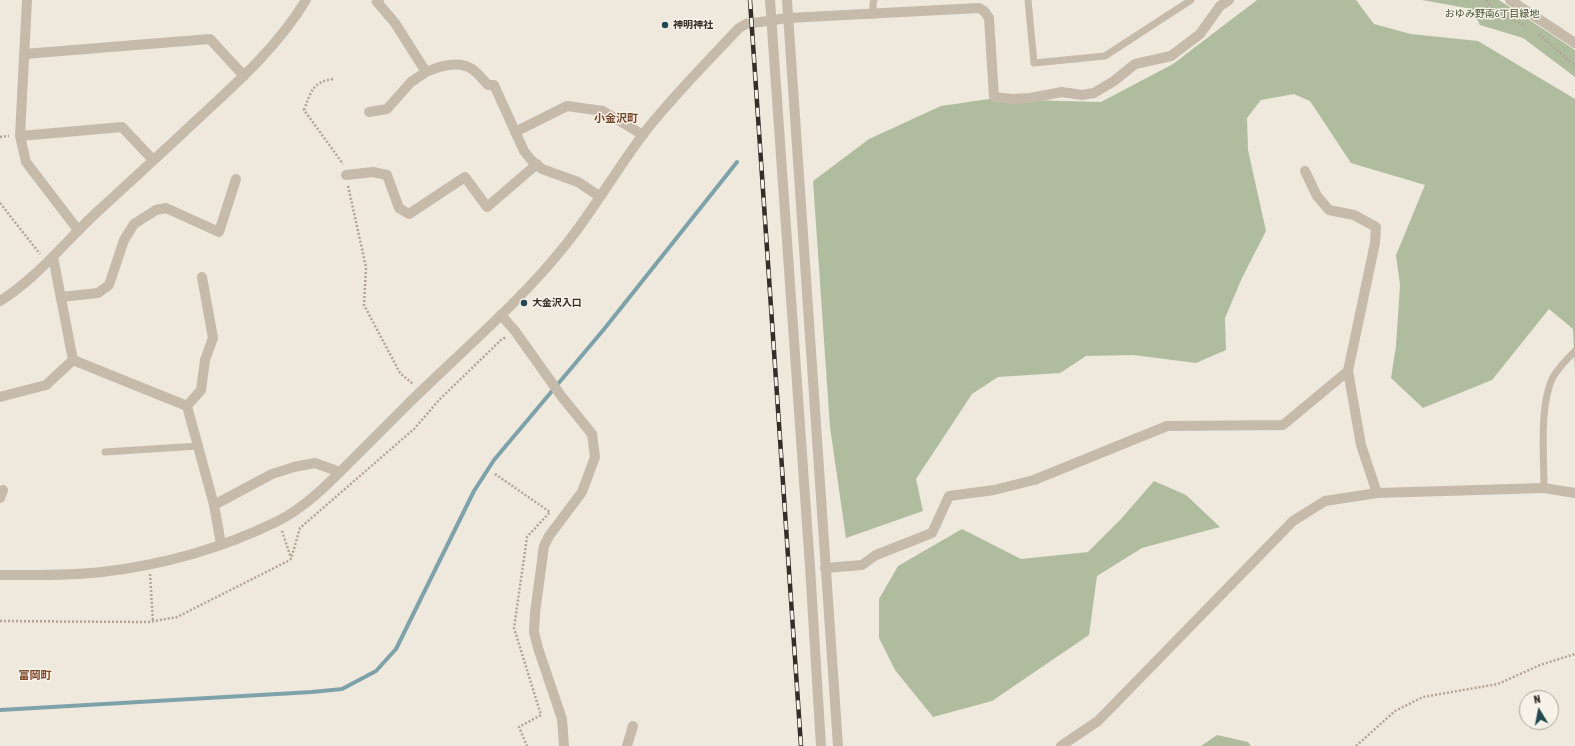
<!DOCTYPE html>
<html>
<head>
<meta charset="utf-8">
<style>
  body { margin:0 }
  #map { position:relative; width:1575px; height:746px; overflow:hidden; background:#efe9dd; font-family:"Asap Condensed",sans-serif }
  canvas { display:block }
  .north { position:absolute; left:1519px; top:690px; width:40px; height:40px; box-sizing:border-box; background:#f7f2e8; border:1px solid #a9a49c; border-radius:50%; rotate:350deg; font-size:11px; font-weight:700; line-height:16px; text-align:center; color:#342e29 }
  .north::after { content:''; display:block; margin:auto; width:14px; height:18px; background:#224951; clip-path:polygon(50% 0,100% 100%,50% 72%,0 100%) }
</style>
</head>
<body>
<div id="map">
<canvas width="1575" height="746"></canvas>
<div class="north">N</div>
</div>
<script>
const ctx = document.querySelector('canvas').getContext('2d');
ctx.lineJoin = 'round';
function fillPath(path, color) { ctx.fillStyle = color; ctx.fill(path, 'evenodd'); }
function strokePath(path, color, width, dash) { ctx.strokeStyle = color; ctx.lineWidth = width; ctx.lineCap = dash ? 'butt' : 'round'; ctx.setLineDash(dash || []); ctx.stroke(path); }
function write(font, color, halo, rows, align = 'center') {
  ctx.font = font + ' "Asap Condensed","Noto Sans JP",sans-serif'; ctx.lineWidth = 3; ctx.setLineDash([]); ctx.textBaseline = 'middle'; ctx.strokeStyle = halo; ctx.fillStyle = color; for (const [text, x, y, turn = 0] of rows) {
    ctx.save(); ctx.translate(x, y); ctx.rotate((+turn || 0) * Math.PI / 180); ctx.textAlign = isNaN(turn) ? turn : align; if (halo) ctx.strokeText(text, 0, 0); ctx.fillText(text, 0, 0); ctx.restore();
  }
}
const green = new Path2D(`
  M 1257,0 L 1356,0 L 1374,24 L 1411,34 L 1478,41 L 1575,99 L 1575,374 L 1573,329 L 1549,309 L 1492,380 L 1423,408 L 1391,378 L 1396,346 L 1400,285 L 1396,255 L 1425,185 L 1351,163 L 1310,101 L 1294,94 L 1261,100 L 1247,118 L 1248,150 L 1266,231 L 1242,278 L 1225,318 L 1226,350 L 1196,363 L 1133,355 L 1086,356 L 1060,373 L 998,377 L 972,394 L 916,479 L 923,511 L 846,538 L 830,427 L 813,181 L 869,139 L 941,106 L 989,99 L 1101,102 L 1173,64 Z
  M 1422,0 L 1499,0 L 1575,50 L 1575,77 L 1523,38 L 1480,25 L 1472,9 Z
  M 1154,481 L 1186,495 L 1220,527 L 1142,548 L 1097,576 L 1089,635 L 992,701 L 933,717 L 895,670 L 879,638 L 879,599 L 898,566 L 962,529 L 1021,559 L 1088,552 L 1120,520 Z
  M 1217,735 L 1248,742 L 1251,746 L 1201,746 Z`);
const stream = new Path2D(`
  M 0,710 L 312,692 L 342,689 L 376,671 L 396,649 L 474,491 L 494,460 L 605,328 L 737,162`);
const path = new Path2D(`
  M 1486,0 C 1497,18 1509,17 1526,26
  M 1539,34 L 1575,66
  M 333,79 C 312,82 311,92 304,110 L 343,164
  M 0,137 L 9,136
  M 348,186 L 366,267 L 364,305 L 400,373 L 413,384
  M 0,203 L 40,254
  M 495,474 L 550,512 L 527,537 L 514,628 L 541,715 L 519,727 L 527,746
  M 282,531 L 291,558
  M 150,574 L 153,622
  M 0,621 L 149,622 L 177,617 L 288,561 L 291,559 L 300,528 L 414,429 L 440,399 L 501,340 L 506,337
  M 1356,746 L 1395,711 L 1423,697 L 1498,684 L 1540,665 L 1575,654`);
const service = new Path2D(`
  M 1028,0 L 1034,63 L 1105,56 L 1191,0
  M 873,14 L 873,3 L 874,0
  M 105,452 L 198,446
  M 1544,488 C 1544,457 1539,405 1553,377 C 1559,367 1567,359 1575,351`);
const minor = new Path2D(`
  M 27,0 L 20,136 L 26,162 L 78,230
  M 1510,0 L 1575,43
  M 788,18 L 979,8 L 984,11 L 989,18 L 994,97 L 1012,99 L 1030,98 L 1062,92 L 1082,95 L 1094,93 L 1114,81 L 1135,64 L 1171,56 L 1200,34 L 1220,6 L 1229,0
  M 24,54 L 210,39 L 244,76
  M 426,72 C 440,66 458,60 472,69 C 478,73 483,80 488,85 L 494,85 L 524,151 L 532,161 L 542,169 L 578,182 L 599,196
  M 369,112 L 387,109 L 411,82 L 426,72 L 395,23 L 377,2 L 379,0
  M 515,132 L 567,106 L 603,111 L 643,135
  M 20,136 L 122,127 L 153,160
  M 1305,171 L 1317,196 L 1329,210 L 1354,215 L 1376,227 L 1375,243 L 1348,371 L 1361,445 L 1377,493
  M 346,175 L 373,172 L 387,175 L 399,208 L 409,214 L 465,177 L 487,207 L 537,164
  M 61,297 L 98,293 L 109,285 L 124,240 L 134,224 L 156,210 L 166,208 L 219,232 L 236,179
  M 0,301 C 37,278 64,243 96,213 C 131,181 166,149 201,116 C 239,81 278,46 306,0
  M 501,315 L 515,331 L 562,397 L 592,434 L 595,457 L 582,492 L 549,536 L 544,546 L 535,613 L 534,632 L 538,648 L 562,719 L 564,746
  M 73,360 L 187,406
  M 0,397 L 46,385 L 73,360 L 53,257
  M 187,406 L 214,505 L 221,544
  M 187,406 L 201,390 L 205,360 L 213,338 L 202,277
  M 0,498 L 3,490
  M 214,505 L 272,474 L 294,467 L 315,463 L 340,472
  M 825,568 L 862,565 L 876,555 L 932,533 L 949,496 L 994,490 L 1034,480 L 1167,426 L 1283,425 L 1348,371
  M 627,746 L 633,726
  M 1061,746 L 1098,721 L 1293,521 L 1325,501 L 1377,493 L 1544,488 L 1575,493`);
const tertiary = new Path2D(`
  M 770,0 L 810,567 L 821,746
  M 787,0 L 838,746
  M 0,575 C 34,575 68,576 102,572 C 162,565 223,548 278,521 C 307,506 329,483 352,460 C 369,443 386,426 404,408 C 458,354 519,304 567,243 C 596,207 619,165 648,128 C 676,93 708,61 739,28 L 746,24 L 788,18`);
const rail = new Path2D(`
  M 750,0 L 801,746`);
const markers = [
  [665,25,4,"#224951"],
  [524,303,4,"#224951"]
];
const parkNames = [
  ["おゆみ野南6丁目緑地",1492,14]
];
const poiNames = [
  ["神明神社",673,25],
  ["大金沢入口",532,303]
];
const neighbourhoodNames = [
  ["小金沢町",616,119],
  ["富岡町",35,676]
];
fillPath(green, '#afbd9e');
strokePath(stream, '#7ea2a9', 4);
strokePath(path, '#b2a494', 2.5, [2, 2]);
strokePath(service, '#c6baaa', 7);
strokePath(minor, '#c6baaa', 10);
strokePath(tertiary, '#c6baaa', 10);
strokePath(rail, '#342e29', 4.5);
strokePath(rail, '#f7f2e8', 3, [9]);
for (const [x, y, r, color] of markers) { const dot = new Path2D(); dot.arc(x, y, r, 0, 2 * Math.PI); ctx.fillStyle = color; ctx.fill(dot); strokePath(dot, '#f7f2e8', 1.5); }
write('10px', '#40502f', '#f7f2e8', parkNames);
write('bold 10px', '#342e29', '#f7f2e8', poiNames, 'left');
write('bold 11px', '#7b472a', '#f7f2e8', neighbourhoodNames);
</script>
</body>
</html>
